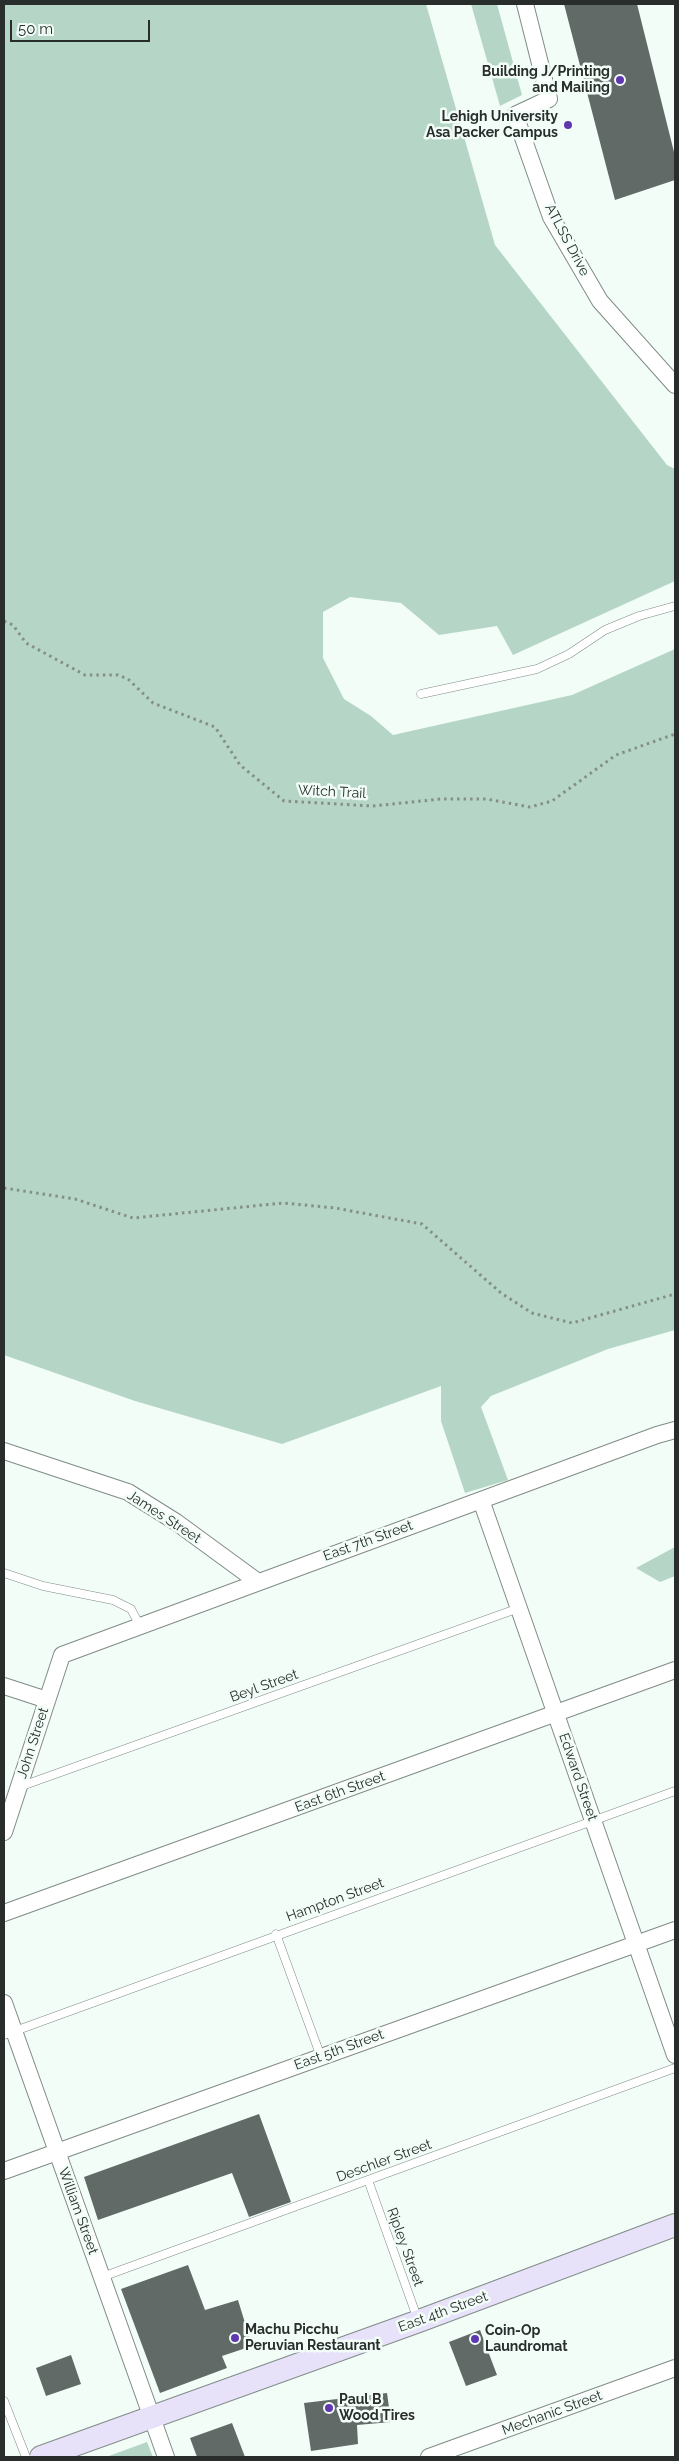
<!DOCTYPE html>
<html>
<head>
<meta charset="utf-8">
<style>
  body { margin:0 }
  #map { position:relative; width:679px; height:2461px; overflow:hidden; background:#f2fdf8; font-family:Raleway,sans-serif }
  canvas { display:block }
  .frame { position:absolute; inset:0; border:5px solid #292e2c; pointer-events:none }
  .scale { position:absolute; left:10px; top:20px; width:140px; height:22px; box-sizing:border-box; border:2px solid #292e2c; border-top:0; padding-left:6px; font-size:15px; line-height:18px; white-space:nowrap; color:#292e2c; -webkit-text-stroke:4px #f2fdf8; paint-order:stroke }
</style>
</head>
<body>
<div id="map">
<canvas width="679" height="2461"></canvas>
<div class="frame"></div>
<div class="scale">50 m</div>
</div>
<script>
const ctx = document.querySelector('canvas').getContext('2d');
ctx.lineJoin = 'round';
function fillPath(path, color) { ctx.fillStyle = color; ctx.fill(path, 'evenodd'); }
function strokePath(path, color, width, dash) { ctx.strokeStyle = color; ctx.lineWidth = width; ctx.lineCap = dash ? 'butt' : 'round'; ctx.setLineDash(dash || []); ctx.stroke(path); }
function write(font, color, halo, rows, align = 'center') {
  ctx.font = font + ' Raleway,sans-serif'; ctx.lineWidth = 5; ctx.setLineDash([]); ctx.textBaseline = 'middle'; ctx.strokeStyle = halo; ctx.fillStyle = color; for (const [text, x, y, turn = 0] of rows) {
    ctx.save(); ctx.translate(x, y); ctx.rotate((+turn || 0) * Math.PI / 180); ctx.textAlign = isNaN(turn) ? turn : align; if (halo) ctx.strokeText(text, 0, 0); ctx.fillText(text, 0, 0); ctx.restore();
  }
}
const green = new Path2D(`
  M 4,4 L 426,4 L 495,245 L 667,465 L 675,469 L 675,581 L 513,655 L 497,626 L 439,635 L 401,603 L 350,597 L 323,612 L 323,658 L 344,699 L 371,716 L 393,735 L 572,695 L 675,649 L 675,1330 L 608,1349 L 491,1396 L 481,1407 L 508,1480 L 465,1493 L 441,1421 L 441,1386 L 282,1444 L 135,1401 L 4,1355 Z
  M 471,4 L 497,4 L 522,95 L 500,106 Z
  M 675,1547 L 675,1576 L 660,1582 L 636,1568 Z
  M 147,2442 L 153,2457 L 106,2457 Z`);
const building = new Path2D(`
  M 564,4 L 637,4 L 675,156 L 675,180 L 615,200 Z
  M 259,2114 L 291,2202 L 249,2217 L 232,2173 L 98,2220 L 84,2177 Z
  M 188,2265 L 205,2310 L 238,2300 L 252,2346 L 222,2356 L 227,2368 L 160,2393 L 121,2289 Z
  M 480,2330 L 497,2375 L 466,2386 L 449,2342 Z
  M 71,2355 L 81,2384 L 46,2396 L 36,2368 Z
  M 387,2393 L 391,2422 L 357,2425 L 358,2444 L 311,2451 L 304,2403 Z
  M 232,2423 L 245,2457 L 197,2457 L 190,2438 Z`);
const path = new Path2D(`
  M 4,621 L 13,625 L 26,643 L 85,675 L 118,675 L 128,679 L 153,703 L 215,727 L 240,765 L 284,801 L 373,806 L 441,799 L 486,799 L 530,807 L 552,801 L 616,755 L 675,734
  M 4,1188 L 75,1199 L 133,1218 L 283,1203 L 335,1208 L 422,1224 L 501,1293 L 532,1313 L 572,1323 L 675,1294`);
const lane = new Path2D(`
  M 421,694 L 537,669 L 569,654 L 605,630 L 639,616 L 675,606
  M 4,1573 L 43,1586 L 113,1600 L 131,1609 L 140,1626
  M 19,1787 L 519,1608
  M 276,1934 L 321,2057
  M 4,2035 L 675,1791
  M 368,2180 L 418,2320
  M 102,2277 L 675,2068
  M 4,2401 L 26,2457`);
const street = new Path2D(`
  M 525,4 L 549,99 L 515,115 L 551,217 L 600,301 L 675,385
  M 4,1451 L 128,1492 L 176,1522 L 258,1582
  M 481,1500 L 675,2055
  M 4,1686 L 47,1700
  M 4,1832 L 62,1655 L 657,1435 L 675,1430
  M 4,1913 L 675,1670
  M 4,2003 L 166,2457
  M 4,2171 L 675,1930
  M 429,2457 L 675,2368`);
const secondary = new Path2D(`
  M 41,2457 L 419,2321 L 675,2225`);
const markers = [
  [620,80,5,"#5f37af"],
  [568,125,5,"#5f37af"],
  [235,2338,5,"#5f37af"],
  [475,2339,5,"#5f37af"],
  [329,2408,5,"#5f37af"]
];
const poiNames = [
  ["Building J/Printing",610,72,"right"],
  ["and Mailing",610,88,"right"],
  ["Lehigh University",558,117,"right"],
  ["Asa Packer Campus",558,133,"right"],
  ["Machu Picchu",245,2330],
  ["Peruvian Restaurant",245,2346],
  ["Coin-Op",485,2331],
  ["Laundromat",485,2347],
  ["Paul B",339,2400],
  ["Wood Tires",339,2416]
];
const streetNames = [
  ["ATLSS Drive",567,240,62],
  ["Witch Trail",332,792,3],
  ["James Street",164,1517,33],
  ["East 7th Street",368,1541,-20],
  ["Beyl Street",264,1686,-20],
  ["John Street",33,1743,-72],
  ["Edward Street",578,1777,71],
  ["East 6th Street",340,1792,-20],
  ["Hampton Street",335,1900,-20],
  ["East 5th Street",339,2050,-20],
  ["Deschler Street",384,2161,-20],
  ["William Street",78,2211,70],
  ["Ripley Street",405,2247,70],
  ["East 4th Street",443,2312,-20],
  ["Mechanic Street",552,2413,-20]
];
fillPath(green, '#b5d6c7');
fillPath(building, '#616a66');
strokePath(lane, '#818b86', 9);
strokePath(street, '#818b86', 18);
strokePath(secondary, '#818b86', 24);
strokePath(path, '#868e8b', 3, [2.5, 4]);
strokePath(lane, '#fff', 8);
strokePath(street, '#fff', 16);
strokePath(secondary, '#e7e2fa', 22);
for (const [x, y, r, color] of markers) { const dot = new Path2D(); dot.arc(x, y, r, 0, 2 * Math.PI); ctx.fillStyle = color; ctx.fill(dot); strokePath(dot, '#f2fdf8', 2); }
write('bold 14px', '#292e2c', '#f2fdf8', poiNames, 'left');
write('14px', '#292e2c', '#f2fdf8', streetNames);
</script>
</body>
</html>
